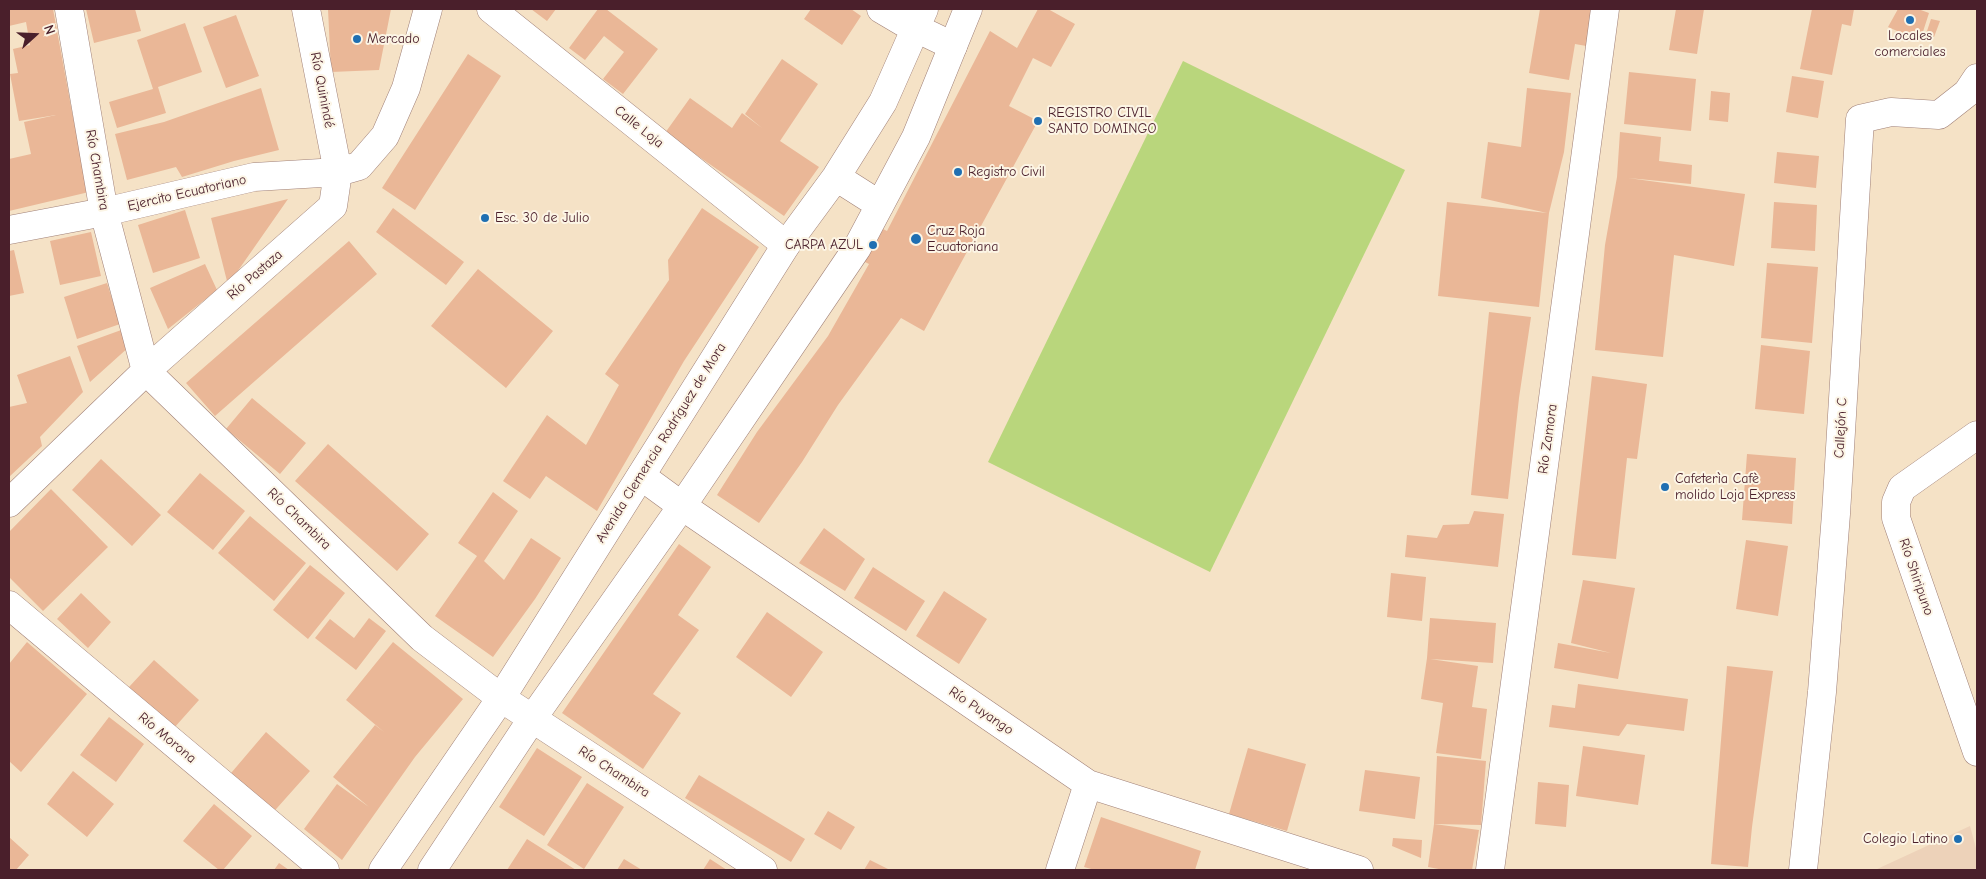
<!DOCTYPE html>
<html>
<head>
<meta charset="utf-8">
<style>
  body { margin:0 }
  #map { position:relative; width:1986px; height:879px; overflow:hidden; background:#f5e2c6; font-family:"Comic Neue",sans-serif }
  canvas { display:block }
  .frame { position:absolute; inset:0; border:10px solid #4a1f2b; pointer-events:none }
  .north { position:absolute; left:10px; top:10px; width:50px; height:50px; -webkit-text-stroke:4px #fcf5e5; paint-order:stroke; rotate:70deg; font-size:14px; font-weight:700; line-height:20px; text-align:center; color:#4a1f2b }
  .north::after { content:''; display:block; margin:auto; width:18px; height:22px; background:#4a1f2b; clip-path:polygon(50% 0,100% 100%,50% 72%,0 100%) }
</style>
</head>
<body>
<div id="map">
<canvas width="1986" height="879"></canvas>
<div class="frame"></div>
<div class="north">N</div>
</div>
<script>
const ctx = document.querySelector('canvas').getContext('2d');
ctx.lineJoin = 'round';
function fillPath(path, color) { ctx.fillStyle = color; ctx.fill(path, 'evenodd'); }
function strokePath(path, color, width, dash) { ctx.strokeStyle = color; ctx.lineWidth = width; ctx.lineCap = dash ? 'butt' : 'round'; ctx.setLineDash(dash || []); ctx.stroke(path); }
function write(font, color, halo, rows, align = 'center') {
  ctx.font = font + ' "Comic Neue",sans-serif'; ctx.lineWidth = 4; ctx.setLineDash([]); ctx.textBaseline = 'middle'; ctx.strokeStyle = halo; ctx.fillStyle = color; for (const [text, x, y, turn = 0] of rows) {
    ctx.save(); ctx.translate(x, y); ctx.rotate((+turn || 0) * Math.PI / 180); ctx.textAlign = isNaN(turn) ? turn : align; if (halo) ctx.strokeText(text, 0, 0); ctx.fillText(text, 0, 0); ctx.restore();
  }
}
const built = new Path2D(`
  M 1970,826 L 1977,852 L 1977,870 L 1875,870 Z`);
const green = new Path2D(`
  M 1183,61 L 1405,170 L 1210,572 L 988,462 Z`);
const building = new Path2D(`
  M 9,9 L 53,9 L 72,112 L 89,192 L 9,211 L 9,159 L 31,154 L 24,122 L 56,115 L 19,121 L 10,74 L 18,73 L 13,49 L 30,45 L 26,22 L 9,26 Z
  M 86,9 L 135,9 L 141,31 L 94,43 Z
  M 328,9 L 391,9 L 379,70 L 331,72 Z
  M 531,9 L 556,9 L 547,21 Z
  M 598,9 L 606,9 L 658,49 L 623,94 L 603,79 L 624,52 L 604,36 L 585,60 L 569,48 Z
  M 811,9 L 851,9 L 861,16 L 842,45 L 804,19 Z
  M 1038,9 L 1048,9 L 1075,24 L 1051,67 L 1033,58 L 1009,106 L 1038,121 L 924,331 L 901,318 L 838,405 L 802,462 L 759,523 L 717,495 L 757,432 L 828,336 L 869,264 L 859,259 L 877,226 L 887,231 L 990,31 L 1017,48 Z
  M 1540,9 L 1595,9 L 1592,47 L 1575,44 L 1569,80 L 1529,73 Z
  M 1676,9 L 1704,9 L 1697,54 L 1669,50 Z
  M 1812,9 L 1854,9 L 1851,26 L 1842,24 L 1832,75 L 1800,69 Z
  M 1898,9 L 1918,9 L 1929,13 L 1920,41 L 1888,27 Z
  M 236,15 L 259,76 L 226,88 L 203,27 Z
  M 1931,19 L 1940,21 L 1934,37 L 1926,34 Z
  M 185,23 L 202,72 L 158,87 L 166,113 L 117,128 L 109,102 L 153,89 L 137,40 Z
  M 468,54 L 501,76 L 415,210 L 382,188 Z
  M 782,59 L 818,84 L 780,141 L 819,167 L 784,216 L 665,133 L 690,98 L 732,128 L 742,113 L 762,128 L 745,114 Z
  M 1629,72 L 1696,79 L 1691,131 L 1624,124 Z
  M 1792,76 L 1824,81 L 1818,118 L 1786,112 Z
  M 261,88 L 279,150 L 234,161 L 182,177 L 176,167 L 127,180 L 115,134 L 164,122 Z
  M 1527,88 L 1571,93 L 1564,152 L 1549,213 L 1539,307 L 1438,296 L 1447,202 L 1547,213 L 1481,198 L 1488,142 L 1521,147 Z
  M 1711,91 L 1730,93 L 1728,122 L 1709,120 Z
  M 1620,132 L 1661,137 L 1659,161 L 1692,165 L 1691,184 L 1628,178 L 1745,194 L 1734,266 L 1674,255 L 1663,357 L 1595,350 L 1605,245 L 1617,177 Z
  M 1777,152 L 1819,156 L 1816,188 L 1774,183 Z
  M 288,199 L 228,285 L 211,218 Z
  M 1774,202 L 1817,205 L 1815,251 L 1771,248 Z
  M 393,208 L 464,262 L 446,285 L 376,232 Z
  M 702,208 L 759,247 L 684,361 L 597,511 L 546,476 L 530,499 L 503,481 L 547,415 L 586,445 L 619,385 L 605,374 L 669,280 L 668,260 Z
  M 185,210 L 200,258 L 153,273 L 138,225 Z
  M 91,232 L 101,276 L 60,285 L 50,241 Z
  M 349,241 L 377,274 L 215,416 L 186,383 Z
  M 14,250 L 24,293 L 9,296 L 9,251 Z
  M 1767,263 L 1818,267 L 1812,343 L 1761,338 Z
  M 205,264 L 217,290 L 168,329 L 150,288 Z
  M 478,269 L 553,331 L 506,388 L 431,326 Z
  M 107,283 L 120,324 L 77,339 L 64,297 Z
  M 1489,312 L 1531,317 L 1519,398 L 1508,499 L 1471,495 Z
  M 124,329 L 130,346 L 90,382 L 77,346 Z
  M 1761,345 L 1810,351 L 1804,414 L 1755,409 Z
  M 70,356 L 83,392 L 40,437 L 42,446 L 9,477 L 9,407 L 27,403 L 17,375 Z
  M 1592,376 L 1647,384 L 1637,459 L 1627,458 L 1616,559 L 1572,555 Z
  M 252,398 L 306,443 L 280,474 L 226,429 Z
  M 328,444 L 429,534 L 397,571 L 295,481 Z
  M 1747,454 L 1796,458 L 1792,524 L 1742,520 Z
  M 101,459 L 161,515 L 132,546 L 72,490 Z
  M 200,473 L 245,511 L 213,550 L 167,512 Z
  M 51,489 L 108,547 L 43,611 L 9,577 L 9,532 Z
  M 493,492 L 518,511 L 484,561 L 504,580 L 531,538 L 561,558 L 535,599 L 493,657 L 435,616 L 477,556 L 458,543 Z
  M 1474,511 L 1504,514 L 1498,567 L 1405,557 L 1407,535 L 1437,538 L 1443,525 L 1469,524 Z
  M 250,516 L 306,563 L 274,601 L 218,553 Z
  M 824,528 L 865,559 L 845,591 L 799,563 Z
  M 1746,540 L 1788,546 L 1778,616 L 1736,609 Z
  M 679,544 L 711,567 L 678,615 L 699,630 L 653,694 L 681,713 L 643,769 L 562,713 Z
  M 310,565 L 345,593 L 308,639 L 273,610 Z
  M 873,567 L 925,601 L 906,631 L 854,598 Z
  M 1391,573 L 1426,577 L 1422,621 L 1387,617 Z
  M 1583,580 L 1635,588 L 1618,679 L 1554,668 L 1558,643 L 1611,653 L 1571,643 Z
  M 944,591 L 987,619 L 959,664 L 916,636 Z
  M 81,593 L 111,622 L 88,648 L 57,619 Z
  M 767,612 L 823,652 L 791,697 L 736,657 Z
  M 369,618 L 386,631 L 356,670 L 315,638 L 330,619 L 354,638 Z
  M 1430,618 L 1496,623 L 1493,663 L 1430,659 L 1478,666 L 1472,707 L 1487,709 L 1481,759 L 1436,753 L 1443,703 L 1421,699 L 1427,658 Z
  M 27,642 L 87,694 L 21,772 L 9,761 L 9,664 Z
  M 393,642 L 463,699 L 415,757 L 342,860 L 304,829 L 337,784 L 369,807 L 333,777 L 375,725 L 384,732 L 346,700 Z
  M 154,660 L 199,700 L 174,728 L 129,687 Z
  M 1727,666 L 1773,671 L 1752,827 L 1748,867 L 1711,864 Z
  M 1578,684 L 1688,699 L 1684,731 L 1627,724 L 1619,736 L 1549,727 L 1552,705 L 1575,708 Z
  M 109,717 L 144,744 L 116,782 L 80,755 Z
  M 266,732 L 310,771 L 269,817 L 226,779 Z
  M 1583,746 L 1645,755 L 1638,805 L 1576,796 Z
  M 537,748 L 582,777 L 544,836 L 499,807 Z
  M 1248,748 L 1306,764 L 1287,831 L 1229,814 Z
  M 1437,756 L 1486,761 L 1481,825 L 1434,824 Z
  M 1365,770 L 1420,777 L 1415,819 L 1359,811 Z
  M 73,771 L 114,804 L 87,837 L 47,804 Z
  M 699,775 L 805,839 L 791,862 L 685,798 Z
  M 1538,782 L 1569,785 L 1566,827 L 1535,824 Z
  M 587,783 L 624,807 L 584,869 L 547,845 Z
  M 214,804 L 252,836 L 223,870 L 219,870 L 183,841 Z
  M 828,811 L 855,827 L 841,850 L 814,834 Z
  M 1101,817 L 1201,851 L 1195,870 L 1095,870 L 1084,867 Z
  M 1434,824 L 1479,830 L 1472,870 L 1444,870 L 1428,867 Z
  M 9,837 L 29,855 L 16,870 L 9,870 Z
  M 1393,838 L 1422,840 L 1421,858 L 1392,846 Z
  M 527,839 L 576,870 L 507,870 Z
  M 624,859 L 642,870 L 617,870 Z
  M 710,859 L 727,870 L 703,870 Z
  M 870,860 L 890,870 L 864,870 Z
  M 279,863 L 289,870 L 274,870 Z`);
const minor = new Path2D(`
  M 69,9 L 104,212 L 146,371 L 422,638 L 501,698 L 763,870
  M 491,9 L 786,245
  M 881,9 L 903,22 L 953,46
  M 9,230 L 104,212 L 254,177 L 338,172 L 306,9
  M 1977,435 L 1902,488 L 1896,502 L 1896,518 L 1977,752
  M 641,476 L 682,506 L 1088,784 L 1359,870
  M 9,503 L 146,371 L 333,206 L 338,172 L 359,166 L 385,136 L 406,88 L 428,9
  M 9,605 L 325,870
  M 1060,870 L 1088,784
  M 1490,870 L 1605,9
  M 1803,870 L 1822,692 L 1836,514 L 1860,119 L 1891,112 L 1939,115 L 1967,93 L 1977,78`);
const tertiary = new Path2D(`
  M 836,177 L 880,205
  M 383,870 L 501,698 L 786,245 L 836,177 L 883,102 L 924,9
  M 432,870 L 532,719 L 682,506 L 857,248 L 916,137 L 968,9`);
const markers = [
  [1910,20,5,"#1f6fb2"],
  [357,39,5,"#1f6fb2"],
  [1038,121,5,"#1f6fb2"],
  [958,172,5,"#1f6fb2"],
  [485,218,5,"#1f6fb2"],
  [916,239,6,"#1f6fb2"],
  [873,245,5,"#1f6fb2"],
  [1665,487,5,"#1f6fb2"],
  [1958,839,5,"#1f6fb2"]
];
const poiNames = [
  ["Locales",1910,36,"center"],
  ["comerciales",1910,52,"center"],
  ["Mercado",367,39],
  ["REGISTRO CIVIL",1048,113],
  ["SANTO DOMINGO",1048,129],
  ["Registro Civil",968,172],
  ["Esc. 30 de Julio",495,218],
  ["Cruz Roja",927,231],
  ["Ecuatoriana",927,247],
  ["CARPA AZUL",863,245,"right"],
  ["Cafeterìa Cafè",1675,479],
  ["molido Loja Express",1675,495],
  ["Colegio Latino",1948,839,"right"]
];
const streetNames = [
  ["Río Quinindé",322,90,79],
  ["Calle Loja",639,127,39],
  ["Río Chambira",97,170,80],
  ["Ejercito Ecuatoriano",187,193,-13],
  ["Río Pastaza",255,275,-41],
  ["Callejón C",1841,428,-87],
  ["Río Zamora",1548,439,-82],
  ["Avenida Clemencia Rodríguez de Mora",661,443,-58],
  ["Río Chambira",299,519,44],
  ["Río Shiripuno",1916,577,71],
  ["Río Puyango",981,711,34],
  ["Río Morona",167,738,40],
  ["Río Chambira",614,772,33]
];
fillPath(built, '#edd2b9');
fillPath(green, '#b9d67c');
fillPath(building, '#eab797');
strokePath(minor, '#a08078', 29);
strokePath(tertiary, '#a08078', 29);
strokePath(minor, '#fff', 28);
strokePath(tertiary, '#fff', 28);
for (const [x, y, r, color] of markers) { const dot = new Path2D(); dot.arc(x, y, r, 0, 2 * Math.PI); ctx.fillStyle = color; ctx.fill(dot); strokePath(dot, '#fcf5e5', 2); }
write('14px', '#4a1f2b', '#fcf5e5', poiNames, 'left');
write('14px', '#4a1f2b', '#fcf5e5', streetNames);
</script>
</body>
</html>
